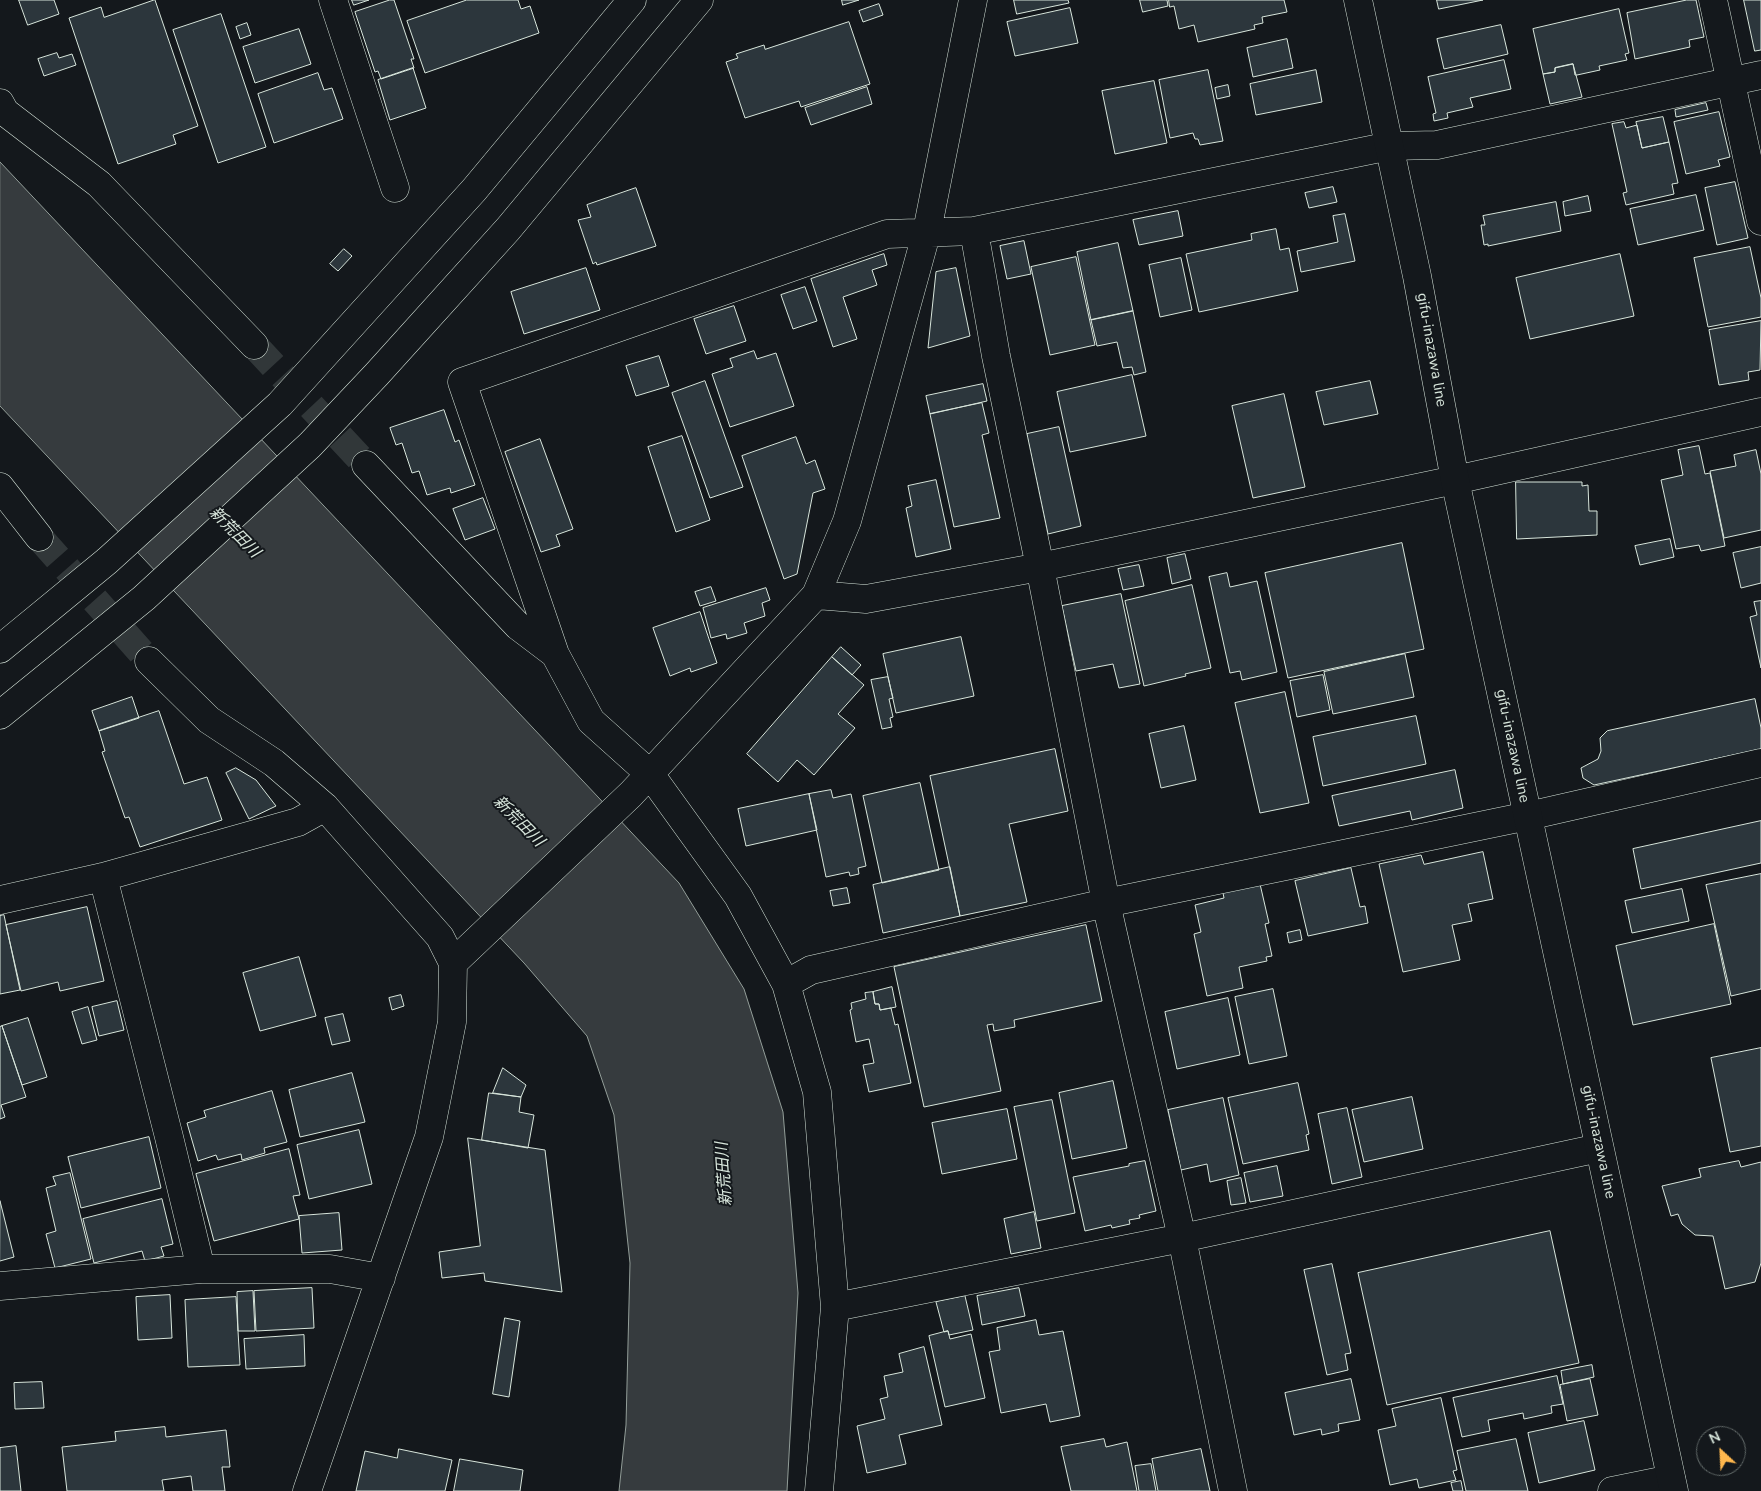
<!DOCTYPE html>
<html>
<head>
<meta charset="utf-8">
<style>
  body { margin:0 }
  #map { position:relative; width:1761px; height:1491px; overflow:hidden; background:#14181c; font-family:"Nunito Sans",sans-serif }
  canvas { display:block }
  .north { position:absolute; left:1696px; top:1426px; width:50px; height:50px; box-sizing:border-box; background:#14181c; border:1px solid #626a69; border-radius:50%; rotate:335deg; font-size:14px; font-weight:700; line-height:20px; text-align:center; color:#d8e6dc }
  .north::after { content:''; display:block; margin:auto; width:18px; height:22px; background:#ffb74d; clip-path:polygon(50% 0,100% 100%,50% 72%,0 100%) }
</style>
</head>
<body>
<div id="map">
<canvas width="1761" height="1491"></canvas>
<div class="north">N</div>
</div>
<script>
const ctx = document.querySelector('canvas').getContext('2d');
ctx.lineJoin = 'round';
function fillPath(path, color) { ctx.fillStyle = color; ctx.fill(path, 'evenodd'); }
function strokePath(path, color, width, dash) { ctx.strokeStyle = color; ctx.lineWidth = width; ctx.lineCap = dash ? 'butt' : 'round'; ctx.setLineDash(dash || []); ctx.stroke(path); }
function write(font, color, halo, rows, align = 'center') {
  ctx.font = font + ' "Nunito Sans","Noto Sans JP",sans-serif'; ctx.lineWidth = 4; ctx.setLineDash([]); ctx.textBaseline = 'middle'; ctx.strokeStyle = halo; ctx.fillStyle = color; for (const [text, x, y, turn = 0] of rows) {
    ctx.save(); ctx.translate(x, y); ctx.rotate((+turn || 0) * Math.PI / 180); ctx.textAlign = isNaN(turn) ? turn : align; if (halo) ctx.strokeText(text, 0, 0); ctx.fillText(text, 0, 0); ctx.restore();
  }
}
const water = new Path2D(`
  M 0,162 L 679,883 L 744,989 L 783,1112 L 798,1293 L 787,1491 L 619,1491 L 626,1425 L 630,1263 L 614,1115 L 587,1036 L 524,963 L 0,406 Z`);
const building = new Path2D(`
  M 19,0 L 54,0 L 59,14 L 28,25 Z
  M 155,0 L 198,126 L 173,135 L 176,144 L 118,164 L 69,18 L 101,7 L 104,17 Z
  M 352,0 L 369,0 L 354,5 Z
  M 390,0 L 394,0 L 414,59 L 411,59 L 414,68 L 381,79 L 378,71 L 375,72 L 355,12 Z
  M 467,0 L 518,0 L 521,9 L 530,6 L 539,33 L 425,73 L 407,21 Z
  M 842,0 L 859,0 L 843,5 Z
  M 1014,0 L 1068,0 L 1069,3 L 1017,14 Z
  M 1140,0 L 1167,0 L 1168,6 L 1143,12 Z
  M 1169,0 L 1284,0 L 1287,12 L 1262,17 L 1263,23 L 1254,25 L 1255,29 L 1198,42 L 1194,25 L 1179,29 L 1174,6 L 1170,7 Z
  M 1437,0 L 1483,0 L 1439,9 Z
  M 1687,0 L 1696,0 L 1704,37 L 1689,40 L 1690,47 L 1635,59 L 1627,13 Z
  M 1744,0 L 1761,0 L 1761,50 L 1755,51 Z
  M 879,4 L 883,15 L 863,22 L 859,11 Z
  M 1070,8 L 1078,43 L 1015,56 L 1007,22 Z
  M 1619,9 L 1629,53 L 1625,54 L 1627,60 L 1599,66 L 1600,70 L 1577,75 L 1575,75 L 1573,64 L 1555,68 L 1555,72 L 1543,74 L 1533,29 Z
  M 221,14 L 266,147 L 218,163 L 173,30 Z
  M 849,22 L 870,84 L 801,107 L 799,101 L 745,118 L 726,62 L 738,58 L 736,54 L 764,45 L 765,49 Z
  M 247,23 L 251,35 L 240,39 L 236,27 Z
  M 1501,25 L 1508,54 L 1444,69 L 1437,39 Z
  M 299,29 L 311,64 L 255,83 L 243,47 Z
  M 1287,39 L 1293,68 L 1253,77 L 1247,48 Z
  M 57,53 L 59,58 L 72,54 L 76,65 L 44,76 L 38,59 Z
  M 1504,60 L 1511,89 L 1470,98 L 1473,107 L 1447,113 L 1448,118 L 1434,121 L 1433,114 L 1436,113 L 1428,77 Z
  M 1573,64 L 1582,97 L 1550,104 L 1543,74 L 1555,72 L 1555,68 Z
  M 413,68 L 426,108 L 390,120 L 378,80 Z
  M 1208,70 L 1223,141 L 1200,145 L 1198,139 L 1195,139 L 1193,133 L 1170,138 L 1159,80 Z
  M 1316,70 L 1322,102 L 1256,115 L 1250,84 Z
  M 318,73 L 324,90 L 332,88 L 343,119 L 274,143 L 258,94 Z
  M 1154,81 L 1167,143 L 1115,154 L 1102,91 Z
  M 1228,85 L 1230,96 L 1217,99 L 1215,88 Z
  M 867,87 L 872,104 L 811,125 L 805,108 Z
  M 1706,103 L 1708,110 L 1676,117 L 1675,110 Z
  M 1719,112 L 1730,157 L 1718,160 L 1720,166 L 1686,174 L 1674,122 Z
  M 1663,117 L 1669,142 L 1642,148 L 1636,122 Z
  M 1624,122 L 1626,128 L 1637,125 L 1642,148 L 1669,142 L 1678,183 L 1672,184 L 1674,194 L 1626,205 L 1623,193 L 1627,192 L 1612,124 Z
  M 1735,182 L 1748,238 L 1717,245 L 1705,188 Z
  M 1333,187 L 1337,202 L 1309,208 L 1305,193 Z
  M 636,188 L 656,246 L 597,265 L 596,262 L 593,264 L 578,220 L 591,217 L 587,205 Z
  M 1696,195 L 1704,230 L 1638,245 L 1630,209 Z
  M 1588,196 L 1591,211 L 1565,216 L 1563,202 Z
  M 1556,202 L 1561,231 L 1488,246 L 1488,244 L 1484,245 L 1481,225 L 1485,225 L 1483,216 Z
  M 1178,211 L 1183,236 L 1139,245 L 1133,220 Z
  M 1345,214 L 1355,261 L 1301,272 L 1297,251 L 1338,242 L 1333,216 Z
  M 1276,229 L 1280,250 L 1289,248 L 1298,291 L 1199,312 L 1186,254 L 1252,240 L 1251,234 Z
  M 1024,241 L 1031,274 L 1007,279 L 1000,246 Z
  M 1118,243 L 1133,311 L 1091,320 L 1077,252 Z
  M 1750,247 L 1761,298 L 1761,317 L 1708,327 L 1694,258 Z
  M 344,249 L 352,256 L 338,271 L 330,264 Z
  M 884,254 L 887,265 L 872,270 L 877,285 L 843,297 L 857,339 L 833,347 L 811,279 Z
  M 1620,254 L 1634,316 L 1530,339 L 1516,278 Z
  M 1076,257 L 1095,345 L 1050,355 L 1031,267 Z
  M 1181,258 L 1192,310 L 1160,317 L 1149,265 Z
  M 586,268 L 600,310 L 524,334 L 511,292 Z
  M 956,268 L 970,336 L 928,348 L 936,272 Z
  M 805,287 L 817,321 L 793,329 L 781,295 Z
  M 734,306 L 746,341 L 706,354 L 694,319 Z
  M 1133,311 L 1146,372 L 1134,375 L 1132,367 L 1123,368 L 1117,342 L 1097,346 L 1091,320 Z
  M 1761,321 L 1760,370 L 1748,372 L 1749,380 L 1719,385 L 1709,330 Z
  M 754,351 L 757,359 L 776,353 L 794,406 L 730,427 L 712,374 L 733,367 L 730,359 Z
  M 659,356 L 669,386 L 636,396 L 626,366 Z
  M 1132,375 L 1146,436 L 1070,452 L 1057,392 Z
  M 705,381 L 743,487 L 710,498 L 672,393 Z
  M 1370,381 L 1378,414 L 1324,425 L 1316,392 Z
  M 983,384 L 987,401 L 930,414 L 926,396 Z
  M 1284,394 L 1305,487 L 1253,498 L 1232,406 Z
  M 982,403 L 989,433 L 982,435 L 1000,518 L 954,527 L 930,414 Z
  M 444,410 L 455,442 L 459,440 L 475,485 L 451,493 L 450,488 L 427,495 L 419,471 L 412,473 L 402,443 L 396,445 L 390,428 Z
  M 1059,427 L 1081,526 L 1048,534 L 1027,434 Z
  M 682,436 L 710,520 L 676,532 L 648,447 Z
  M 796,437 L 806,464 L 815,460 L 825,489 L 813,493 L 797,574 L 784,579 L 742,456 Z
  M 540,439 L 573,529 L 556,535 L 560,546 L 541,552 L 505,452 Z
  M 1699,446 L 1705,474 L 1710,473 L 1725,546 L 1701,551 L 1699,545 L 1676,549 L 1661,480 L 1683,475 L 1678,450 Z
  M 1756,450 L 1761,474 L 1761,530 L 1724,538 L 1710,471 L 1736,466 L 1734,455 Z
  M 936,480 L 951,549 L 916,557 L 906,508 L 912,506 L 908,486 Z
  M 1516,482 L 1582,482 L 1582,486 L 1588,485 L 1589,511 L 1597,511 L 1597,535 L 1517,539 Z
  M 483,498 L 495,529 L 465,540 L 453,509 Z
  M 1670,539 L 1674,557 L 1640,565 L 1635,546 Z
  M 1402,543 L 1424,649 L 1288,678 L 1265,573 Z
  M 1761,547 L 1761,583 L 1741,588 L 1733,553 Z
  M 1185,554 L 1191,579 L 1172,584 L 1167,558 Z
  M 1139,565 L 1144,586 L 1123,590 L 1118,569 Z
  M 1227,573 L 1230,587 L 1257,581 L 1277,672 L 1242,680 L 1240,671 L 1230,673 L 1209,577 Z
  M 1192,585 L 1211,668 L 1185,674 L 1186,676 L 1144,686 L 1125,601 Z
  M 711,587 L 716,601 L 700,606 L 695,592 Z
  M 766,588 L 770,600 L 762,603 L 765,616 L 744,623 L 747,633 L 727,639 L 726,634 L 711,638 L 703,608 Z
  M 1121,594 L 1140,684 L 1119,688 L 1113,664 L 1076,671 L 1062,606 Z
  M 1761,601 L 1761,668 L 1750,617 L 1757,615 L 1754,602 Z
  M 700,612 L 717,663 L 691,672 L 690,668 L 670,676 L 653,628 Z
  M 961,637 L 974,696 L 896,713 L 883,654 Z
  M 841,647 L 861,665 L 852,675 L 832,657 Z
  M 1405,654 L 1414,697 L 1333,714 L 1324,672 Z
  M 832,657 L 864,685 L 838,714 L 855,728 L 814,775 L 797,760 L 778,782 L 747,754 Z
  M 1323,675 L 1330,710 L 1297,717 L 1290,681 Z
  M 888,677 L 893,698 L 889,699 L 893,717 L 890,718 L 892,727 L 882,729 L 871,680 Z
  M 1285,692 L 1309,803 L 1260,813 L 1235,703 Z
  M 132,697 L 139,718 L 99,731 L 92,711 Z
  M 1755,699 L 1761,728 L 1761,749 L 1594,785 L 1583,778 L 1581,768 L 1598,759 L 1601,751 L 1600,738 L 1607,731 Z
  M 159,711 L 184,784 L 207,777 L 222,820 L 140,847 L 129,817 L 125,818 L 102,752 L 105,751 L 99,731 Z
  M 1416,716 L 1426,764 L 1323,786 L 1313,737 Z
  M 1184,726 L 1196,780 L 1161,788 L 1149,734 Z
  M 1055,749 L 1068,811 L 1009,824 L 1027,902 L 960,916 L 930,776 Z
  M 236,768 L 256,780 L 276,806 L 249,819 L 226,773 Z
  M 1455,770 L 1463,808 L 1412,820 L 1410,811 L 1339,826 L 1332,796 Z
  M 920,783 L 939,870 L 882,883 L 863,796 Z
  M 831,790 L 833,798 L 851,794 L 866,866 L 858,868 L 859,874 L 850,876 L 849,872 L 826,877 L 809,794 Z
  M 809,794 L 817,830 L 746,846 L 738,809 Z
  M 1761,821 L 1761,863 L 1641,889 L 1633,849 Z
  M 1483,852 L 1493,899 L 1468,904 L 1472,921 L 1452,925 L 1460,960 L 1403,972 L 1379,864 L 1421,855 L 1424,864 Z
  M 950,867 L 960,916 L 883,933 L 873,885 Z
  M 1351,868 L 1360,907 L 1365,906 L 1368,923 L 1308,936 L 1295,881 Z
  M 1761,874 L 1761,989 L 1731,996 L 1706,885 Z
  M 1260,884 L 1269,923 L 1265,924 L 1272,956 L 1266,957 L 1267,961 L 1239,967 L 1243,988 L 1207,996 L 1194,934 L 1201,932 L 1195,905 L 1224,898 L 1223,893 Z
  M 847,888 L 850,903 L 833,906 L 830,891 Z
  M 1682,889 L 1689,921 L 1632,933 L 1625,901 Z
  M 87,907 L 104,981 L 60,991 L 58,982 L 21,991 L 6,925 Z
  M 4,915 L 20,990 L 0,994 L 0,916 Z
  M 1714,924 L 1731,1004 L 1633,1025 L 1616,946 Z
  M 1086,925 L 1102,1001 L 1014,1020 L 1015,1027 L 994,1031 L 993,1024 L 987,1025 L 1001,1091 L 924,1107 L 894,967 Z
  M 1300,930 L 1302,940 L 1289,943 L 1287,933 Z
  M 299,957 L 316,1016 L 260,1031 L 243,973 Z
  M 892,987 L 896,1007 L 880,1010 L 879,1004 L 875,1004 L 873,992 Z
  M 1273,989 L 1287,1056 L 1249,1064 L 1235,997 Z
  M 873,992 L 875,1004 L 879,1004 L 880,1010 L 891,1008 L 895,1025 L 898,1024 L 911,1083 L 869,1092 L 863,1065 L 874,1063 L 869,1039 L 856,1042 L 850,1010 L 852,1009 L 851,1003 L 866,999 L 865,993 Z
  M 401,995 L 404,1006 L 392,1010 L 389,998 Z
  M 1228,998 L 1240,1055 L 1177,1069 L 1165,1012 Z
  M 117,1001 L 124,1030 L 99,1036 L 92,1007 Z
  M 88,1007 L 97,1040 L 82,1044 L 72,1012 Z
  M 343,1014 L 350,1041 L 332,1045 L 325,1018 Z
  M 28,1018 L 47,1077 L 22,1085 L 2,1026 Z
  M 2,1026 L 26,1097 L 1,1105 L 5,1117 L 0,1119 L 0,1027 Z
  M 1761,1048 L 1761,1146 L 1730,1152 L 1711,1058 Z
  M 503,1068 L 526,1085 L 521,1097 L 493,1093 Z
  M 352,1073 L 365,1122 L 300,1137 L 289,1090 Z
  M 1113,1081 L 1127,1148 L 1072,1159 L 1059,1093 Z
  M 1298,1083 L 1309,1134 L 1306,1135 L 1309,1150 L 1243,1164 L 1228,1098 Z
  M 272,1091 L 287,1142 L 264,1148 L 265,1153 L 242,1160 L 241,1154 L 218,1160 L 216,1155 L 198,1161 L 187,1123 L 206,1117 L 204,1111 Z
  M 489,1093 L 521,1097 L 519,1112 L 534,1115 L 528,1148 L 482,1140 Z
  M 1412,1097 L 1423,1149 L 1364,1162 L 1352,1110 Z
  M 1223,1098 L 1239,1175 L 1210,1182 L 1207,1164 L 1181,1170 L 1168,1110 Z
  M 1052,1100 L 1075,1213 L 1037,1221 L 1014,1107 Z
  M 1347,1108 L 1362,1177 L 1332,1184 L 1318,1114 Z
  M 1007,1109 L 1017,1159 L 942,1174 L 932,1123 Z
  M 359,1130 L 372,1184 L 309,1199 L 297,1145 Z
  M 149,1137 L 161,1188 L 81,1208 L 68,1157 Z
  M 468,1138 L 545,1150 L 562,1292 L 485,1281 L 484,1273 L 442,1278 L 439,1252 L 480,1246 Z
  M 289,1149 L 300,1195 L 293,1196 L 299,1219 L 214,1241 L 196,1174 Z
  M 1145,1161 L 1156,1211 L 1139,1215 L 1140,1218 L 1129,1220 L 1130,1224 L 1112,1228 L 1111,1225 L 1085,1231 L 1073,1177 L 1129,1166 L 1129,1164 Z
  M 1739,1161 L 1741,1167 L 1761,1162 L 1761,1263 L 1755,1282 L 1725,1289 L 1713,1236 L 1695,1235 L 1682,1224 L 1678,1214 L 1671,1216 L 1662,1186 L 1701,1177 L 1699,1169 Z
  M 1277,1166 L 1283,1196 L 1250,1202 L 1244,1173 Z
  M 70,1173 L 91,1259 L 55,1268 L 46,1234 L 56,1231 L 46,1188 L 56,1185 L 53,1177 Z
  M 1241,1178 L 1246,1203 L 1231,1205 L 1227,1181 Z
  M 162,1199 L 173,1244 L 161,1247 L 164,1256 L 145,1261 L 142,1251 L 94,1263 L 83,1219 Z
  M 0,1201 L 14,1257 L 0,1261 Z
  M 1034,1212 L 1041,1248 L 1011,1254 L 1004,1219 Z
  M 339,1213 L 342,1250 L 302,1253 L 299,1216 Z
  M 1550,1231 L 1579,1363 L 1387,1405 L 1358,1273 Z
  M 1332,1264 L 1351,1353 L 1345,1354 L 1348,1370 L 1327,1375 L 1304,1270 Z
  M 312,1288 L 314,1328 L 256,1331 L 254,1291 Z
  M 1019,1288 L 1025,1316 L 982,1325 L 977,1296 Z
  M 253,1291 L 255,1331 L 238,1331 L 237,1292 Z
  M 170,1295 L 172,1338 L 138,1340 L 136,1297 Z
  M 965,1296 L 973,1330 L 949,1335 L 948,1331 L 944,1332 L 936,1302 Z
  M 236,1297 L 240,1365 L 188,1367 L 185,1300 Z
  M 505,1318 L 520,1321 L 509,1397 L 493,1394 Z
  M 1036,1320 L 1039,1335 L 1063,1331 L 1080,1416 L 1050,1422 L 1046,1404 L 1001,1413 L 989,1352 L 1000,1350 L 997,1328 Z
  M 948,1331 L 950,1339 L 971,1334 L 985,1398 L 945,1407 L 929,1336 Z
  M 304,1335 L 305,1366 L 246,1369 L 244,1339 Z
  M 924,1347 L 942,1425 L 899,1435 L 906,1464 L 867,1473 L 857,1426 L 885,1419 L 880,1399 L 888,1397 L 884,1376 L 903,1372 L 899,1354 Z
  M 1592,1365 L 1594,1377 L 1563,1384 L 1561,1371 Z
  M 1557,1376 L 1563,1404 L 1551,1406 L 1552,1413 L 1524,1419 L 1523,1413 L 1488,1420 L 1490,1431 L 1462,1437 L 1453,1398 Z
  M 1351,1379 L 1360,1420 L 1338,1424 L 1339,1431 L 1322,1435 L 1321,1429 L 1294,1435 L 1285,1393 Z
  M 1590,1379 L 1598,1415 L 1567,1421 L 1560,1385 Z
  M 42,1382 L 44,1408 L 15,1409 L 14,1383 Z
  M 1441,1398 L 1457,1470 L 1453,1471 L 1456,1480 L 1419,1488 L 1417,1479 L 1390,1485 L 1378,1430 L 1396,1426 L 1392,1409 Z
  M 1584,1421 L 1595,1470 L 1539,1483 L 1528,1433 Z
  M 165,1427 L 166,1437 L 226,1430 L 230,1467 L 222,1467 L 225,1491 L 193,1491 L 191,1476 L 162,1480 L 164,1491 L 67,1491 L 62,1447 L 116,1441 L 115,1432 Z
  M 1104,1439 L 1106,1447 L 1127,1442 L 1137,1491 L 1071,1491 L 1061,1447 Z
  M 1516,1439 L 1528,1491 L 1466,1491 L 1457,1451 Z
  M 16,1446 L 21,1491 L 0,1491 L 0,1448 Z
  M 399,1449 L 452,1460 L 445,1491 L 356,1491 L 365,1451 L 397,1458 Z
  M 1201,1449 L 1210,1491 L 1158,1491 L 1152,1459 Z
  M 460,1459 L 523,1470 L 520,1491 L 454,1491 Z
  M 1151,1464 L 1156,1491 L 1139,1491 L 1135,1466 Z
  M 1461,1481 L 1463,1491 L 1453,1491 L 1451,1483 Z`);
const minorTunnel = new Path2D(`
  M 254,345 L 366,465
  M 39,537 L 149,661`);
const minor = new Path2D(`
  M 333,0 L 395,188
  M 1713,0 L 1761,221
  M 0,103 L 5,112 L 99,184 L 254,345
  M 974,231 L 996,356 L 1040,567 L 1106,903 L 1182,1238 L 1233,1491
  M 366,465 L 518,626 L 555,654
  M 0,487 L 39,537
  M 816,595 L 866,599 L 1040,567 L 1455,480 L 1761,412
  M 149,661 L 209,720 L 274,763 L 325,807 L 440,937 L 453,963 L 452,1022 L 429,1137 L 307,1491
  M 103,877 L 169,1137 L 201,1269
  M 0,900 L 103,877 L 298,822 L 325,807
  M 453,963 L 631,794 L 816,595 L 847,521 L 927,231 L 973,0
  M 786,984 L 811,970 L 1106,903 L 1528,816 L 1761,763
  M 0,1286 L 201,1269 L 330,1269 L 381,1278
  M 835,1307 L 1182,1238 L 1599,1148
  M 819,1491 L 835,1307 L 817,1092 L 786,984 L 738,896 L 650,774 L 591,721 L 555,654 L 462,382 L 887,234 L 974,231 L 1390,146 L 1437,145 L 1761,75
  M 1612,1491 L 1671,1479`);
const tertiary = new Path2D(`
  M 0,649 L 107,561 L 280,404 L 474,190 L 632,0
  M 0,715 L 144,598 L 310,445 L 377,374 L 508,229 L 699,0`);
const primary = new Path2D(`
  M 1358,0 L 1417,276 L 1455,480 L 1674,1491`);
const streetNames = [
  ["gifu-inazawa line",1431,350,80],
  ["gifu-inazawa line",1512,746,78],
  ["gifu-inazawa line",1598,1142,78]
];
const waterNames = [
  ["新荒田川",234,533,45],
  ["新荒田川",518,822,45],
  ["新荒田川",725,1174,-94]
];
fillPath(water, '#363b3e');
strokePath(water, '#939e99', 1);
fillPath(building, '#2c363c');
strokePath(building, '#d8e6dc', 1);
strokePath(minorTunnel, '#313739', 28, [28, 14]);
strokePath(minor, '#d8e6dc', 29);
strokePath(tertiary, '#d8e6dc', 29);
strokePath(primary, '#d8e6dc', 29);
strokePath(minor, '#14181c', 28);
strokePath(tertiary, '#14181c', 28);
strokePath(primary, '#14181c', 28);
write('15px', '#d8e6dc', '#14181c', streetNames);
write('italic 16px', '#d8e6dc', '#14181c', waterNames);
</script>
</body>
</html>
